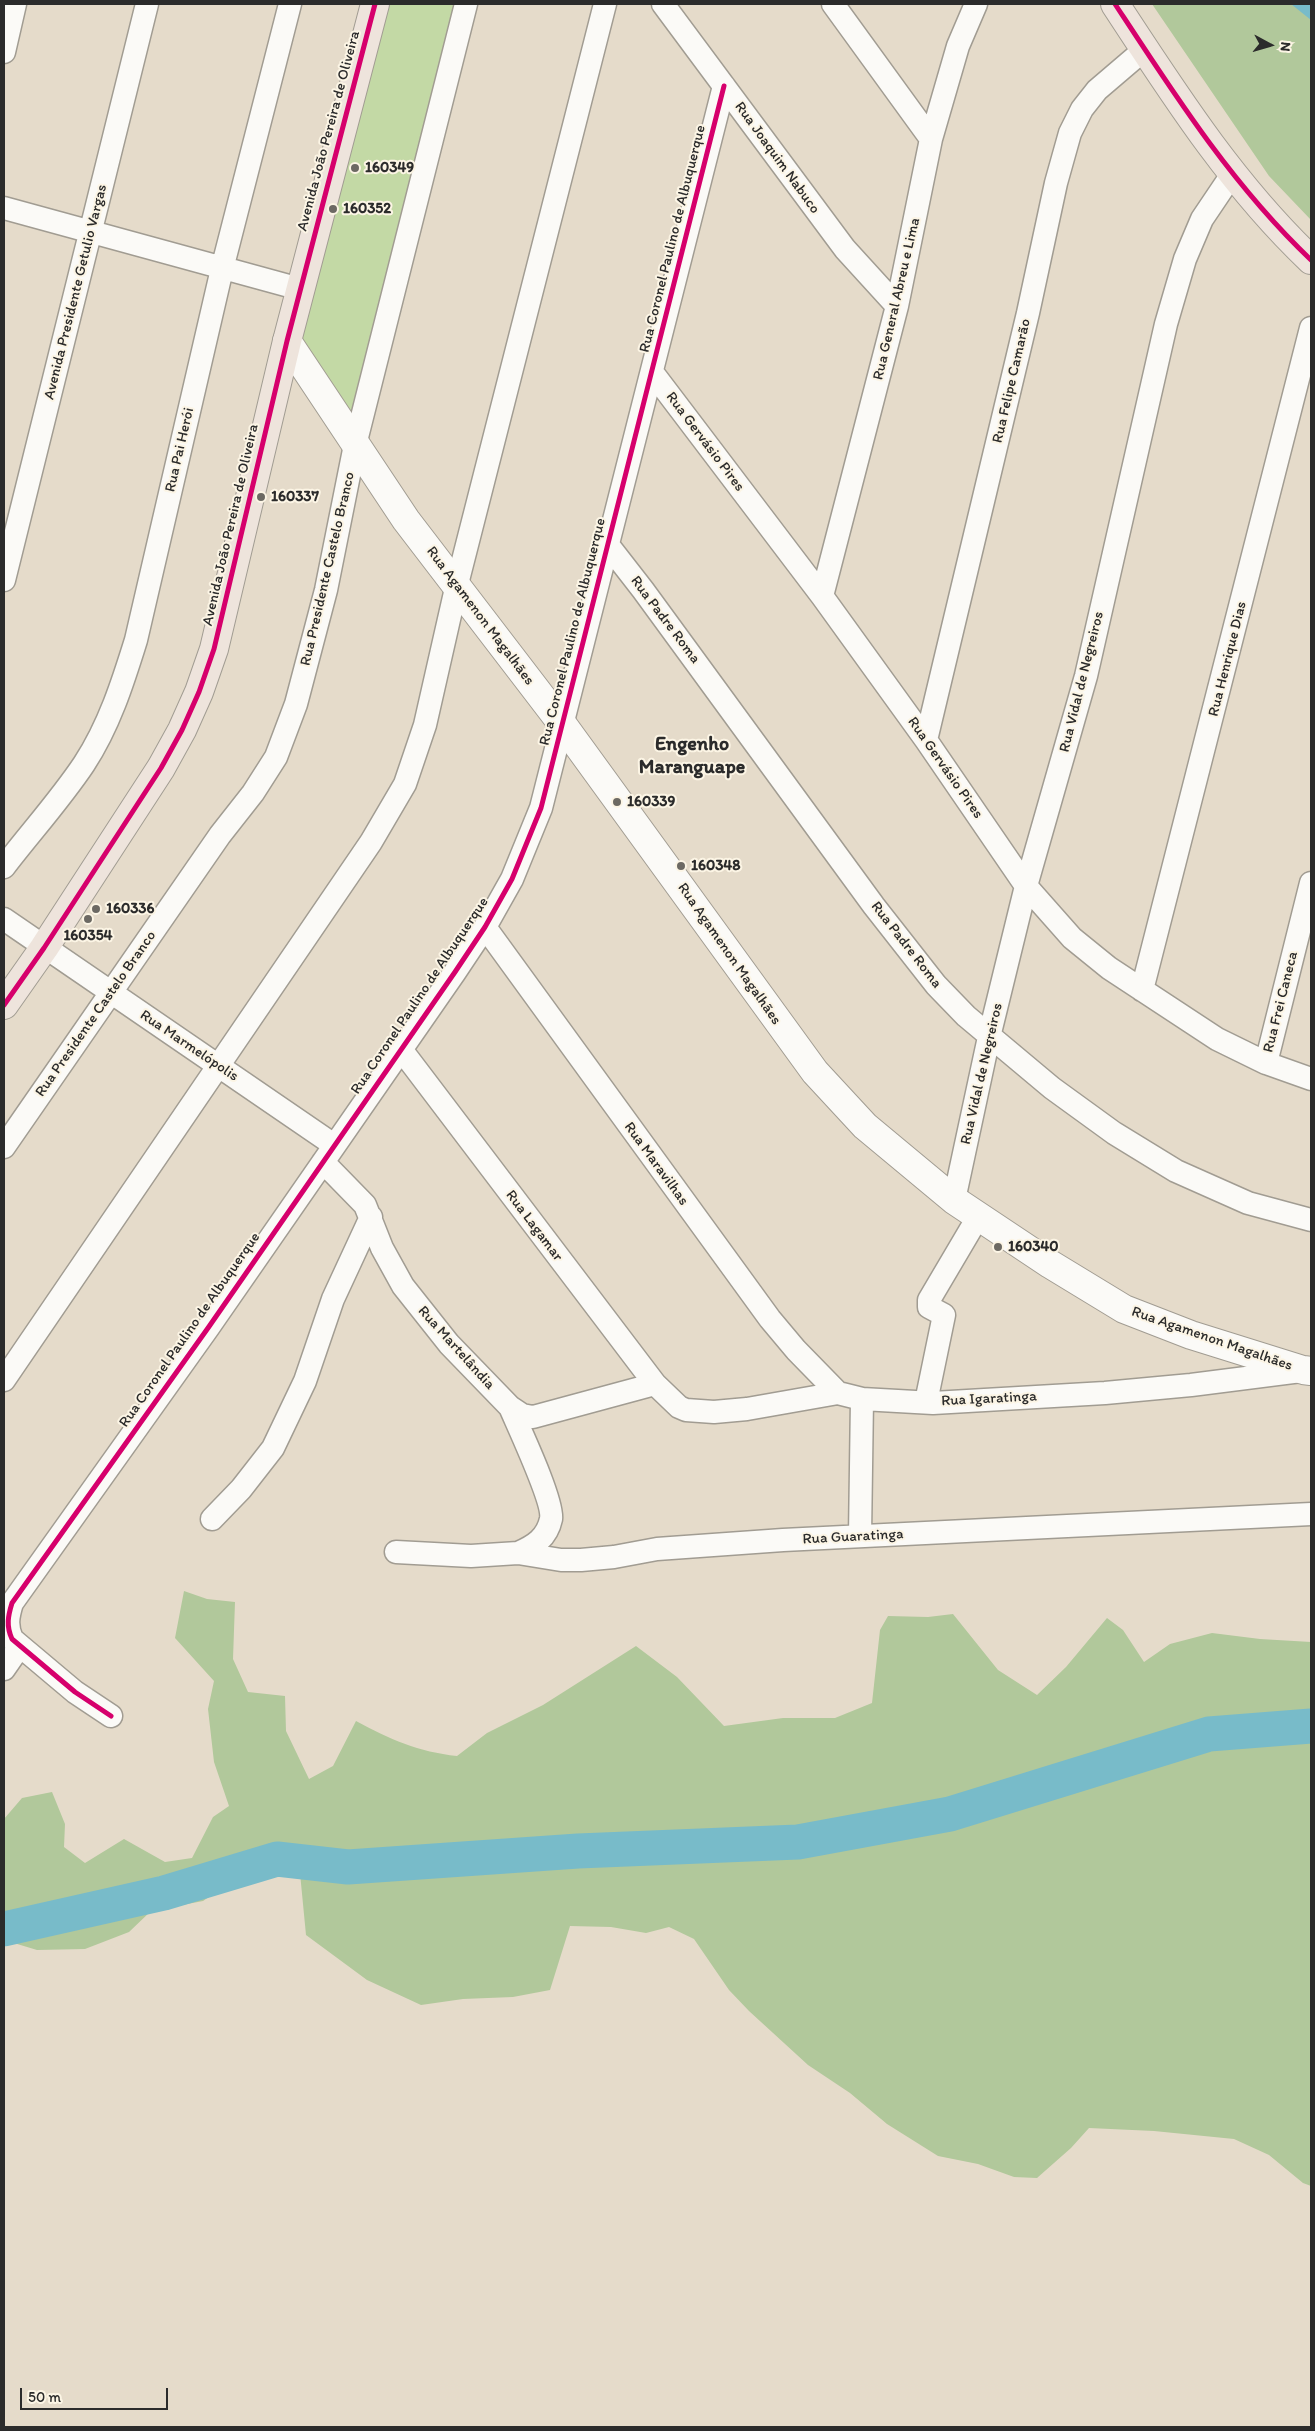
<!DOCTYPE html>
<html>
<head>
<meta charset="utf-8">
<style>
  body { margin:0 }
  #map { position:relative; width:1315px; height:2431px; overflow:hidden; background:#e5dbca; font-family:Itim,sans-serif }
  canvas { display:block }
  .frame { position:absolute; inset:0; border:5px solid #2b2b2b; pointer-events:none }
  .north { position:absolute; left:1245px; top:20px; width:50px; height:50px; -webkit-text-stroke:4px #fcf5e5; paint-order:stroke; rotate:96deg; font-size:14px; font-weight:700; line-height:20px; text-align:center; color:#2b2b2b }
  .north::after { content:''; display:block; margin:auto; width:18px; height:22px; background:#2b2b2b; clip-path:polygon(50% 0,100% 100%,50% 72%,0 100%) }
  .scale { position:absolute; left:20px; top:2388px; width:148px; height:22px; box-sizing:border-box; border:2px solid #2b2b2b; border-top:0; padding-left:6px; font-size:15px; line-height:18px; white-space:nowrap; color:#2b2b2b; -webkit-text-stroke:4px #fcf5e5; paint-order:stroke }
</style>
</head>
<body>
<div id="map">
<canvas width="1315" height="2431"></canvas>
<div class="frame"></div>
<div class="north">N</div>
<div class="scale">50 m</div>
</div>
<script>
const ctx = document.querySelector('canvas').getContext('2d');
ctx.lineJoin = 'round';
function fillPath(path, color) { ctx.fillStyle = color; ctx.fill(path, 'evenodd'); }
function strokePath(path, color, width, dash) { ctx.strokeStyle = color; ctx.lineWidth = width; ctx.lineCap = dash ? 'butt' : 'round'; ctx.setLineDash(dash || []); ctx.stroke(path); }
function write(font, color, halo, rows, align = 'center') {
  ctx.font = font + ' Itim,sans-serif'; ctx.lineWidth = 4; ctx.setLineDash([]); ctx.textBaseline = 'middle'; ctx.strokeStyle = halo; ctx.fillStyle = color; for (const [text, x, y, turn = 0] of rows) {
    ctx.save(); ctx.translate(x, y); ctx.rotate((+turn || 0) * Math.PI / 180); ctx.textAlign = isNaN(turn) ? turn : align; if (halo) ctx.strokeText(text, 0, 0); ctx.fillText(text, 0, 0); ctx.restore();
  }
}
const green = new Path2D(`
  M 376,4 L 464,4 L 354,432 L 287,341 Z`);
const forest = new Path2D(`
  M 1152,4 L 1311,4 L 1311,220 L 1269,176 Z
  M 184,1591 L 207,1599 L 235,1602 L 233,1659 L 248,1692 L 285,1696 L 286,1731 L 309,1779 L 333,1766 L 356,1721 C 389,1739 419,1752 457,1756 L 487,1733 L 543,1705 L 636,1646 L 677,1677 L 724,1726 L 783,1718 L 835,1718 L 872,1703 L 880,1630 L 888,1616 L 928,1617 L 953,1614 L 998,1670 L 1037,1695 L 1066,1667 L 1107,1618 L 1123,1630 L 1144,1662 L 1170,1644 L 1212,1633 L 1260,1639 L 1311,1642 L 1311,2186 L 1303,2183 L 1269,2155 L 1234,2139 L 1154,2131 L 1089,2128 L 1071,2148 L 1037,2178 L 1014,2177 L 978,2164 L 938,2156 L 887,2124 L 850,2093 L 808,2065 L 749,2011 L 729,1990 L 694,1939 L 669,1927 L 646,1933 L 611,1927 L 570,1926 L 550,1990 L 513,1997 L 463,1999 L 421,2005 L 367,1980 L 306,1935 L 300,1873 L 237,1878 L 203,1901 L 151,1911 L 129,1932 L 85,1949 L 37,1950 L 4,1940 L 4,1819 L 22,1798 L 52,1792 L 65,1824 L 64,1847 L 85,1863 L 124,1839 L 165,1862 L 192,1858 L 213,1817 L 229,1806 L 214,1762 L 208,1709 L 214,1681 L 175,1638 Z`);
const water = new Path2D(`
  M 1291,4 L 1311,4 L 1311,20 Z`);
const river = new Path2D(`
  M 4,1929 L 164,1893 L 277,1859 L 348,1867 L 578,1851 L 798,1842 L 950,1814 L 1209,1734 L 1311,1726`);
const minor = new Path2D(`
  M 663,4 L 845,249 L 897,306
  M 833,4 L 931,139
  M 4,52 L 15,4
  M 4,208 L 300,289
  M 652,372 L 822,596 L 926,740 L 1026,886 L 1072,938 L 1109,968 L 1217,1039 L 1266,1063 L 1311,1079
  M 608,545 L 643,590 L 874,906 L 936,985 L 966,1016 L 1052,1088 L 1114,1133 L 1176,1171 L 1248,1203 L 1311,1220
  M 4,580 L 147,4
  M 822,596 L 897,306 L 931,139 L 958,46 L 976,4
  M 926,740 L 1028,313 L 1056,183 L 1070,133 L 1082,109 L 1097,90 L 1145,49
  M 4,867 C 30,833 60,800 84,764 C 109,726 123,682 136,640 L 222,269 L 290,4
  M 4,919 L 334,1145
  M 485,927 L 770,1319 L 796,1350 L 838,1393
  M 1142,990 L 1311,328
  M 400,1048 L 655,1384 L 679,1407 L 686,1410 L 714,1412 L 747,1409 L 838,1393 L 862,1399 L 933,1403 L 1105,1393 L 1191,1385 L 1301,1371
  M 1266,1063 L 1311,883
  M 4,1147 L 220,835 L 253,793 L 276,757 L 296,704 L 326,590 L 355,445 L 466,4
  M 323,1162 L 365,1205 L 382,1248 L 403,1286 L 449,1344 L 510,1407 L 522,1415 L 533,1417 L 655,1384
  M 954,1200 L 989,1037 L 1026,886 L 1086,676 L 1166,324 L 1185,259 L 1202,219 L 1233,173
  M 4,1380 L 371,842 L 405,784 L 425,725 L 457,584 L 605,4
  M 926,1402 L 944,1315 L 929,1307 L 929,1300 L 978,1217
  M 510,1407 C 519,1428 554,1502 551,1519 C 547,1538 534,1546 518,1553
  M 212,1519 L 241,1489 L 273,1448 L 305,1381 L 333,1299 L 371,1217
  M 860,1536 L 862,1399
  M 396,1552 L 471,1556 L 518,1553 L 561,1560 L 581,1560 L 614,1557 L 657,1549 L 783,1540 L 1311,1514
  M 4,1669 L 20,1646
  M 111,1716 L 75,1692 L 12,1639 C 6,1626 8,1616 12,1603 L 208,1328 L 455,972 L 485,927 L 512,879 L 541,808 L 724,86`);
const tertiary = new Path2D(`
  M 287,341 L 406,520 L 563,725 L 815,1072 L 865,1126 L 954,1200 L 1050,1264 L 1124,1309 L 1191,1335 L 1303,1370 L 1311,1371`);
const primary = new Path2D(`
  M 1115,4 C 1174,94 1232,185 1311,260
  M 4,1005 L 44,948 L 161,768 L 182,730 L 199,692 L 214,649 L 287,341 L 375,4`);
const cycleway = new Path2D(`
  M 1115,4 C 1174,94 1232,185 1311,260
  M 4,1005 L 44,948 L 161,768 L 182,730 L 199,692 L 214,649 L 287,341 L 375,4
  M 111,1716 L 75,1692 L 12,1639 C 6,1626 8,1616 12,1603 L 208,1328 L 455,972 L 485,927 L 512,879 L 541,808 L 724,86`);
const markers = [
  [355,168,5,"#6c6963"],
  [333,209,5,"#6c6963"],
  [261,497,5,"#6c6963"],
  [617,802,5,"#6c6963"],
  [681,866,5,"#6c6963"],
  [96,909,5,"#6c6963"],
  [88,919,5,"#6c6963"],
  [998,1247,5,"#6c6963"]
];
const streetNames = [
  ["Avenida João Pereira de Oliveira",329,131,-75],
  ["Rua Joaquim Nabuco",777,158,54],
  ["Rua Coronel Paulino de Albuquerque",673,239,-76],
  ["Avenida Presidente Getulio Vargas",76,292,-76],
  ["Rua General Abreu e Lima",897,299,-77],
  ["Rua Felipe Camarão",1012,381,-77],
  ["Rua Gervásio Pires",705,442,53],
  ["Rua Pai Herói",180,450,-77],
  ["Avenida João Pereira de Oliveira",231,525,-77],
  ["Rua Presidente Castelo Branco",328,569,-77],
  ["Rua Agamenon Magalhães",480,616,53],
  ["Rua Padre Roma",665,620,53],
  ["Rua Coronel Paulino de Albuquerque",573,632,-76],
  ["Rua Henrique Dias",1228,659,-76],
  ["Rua Vidal de Negreiros",1082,682,-76],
  ["Rua Gervásio Pires",945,768,55],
  ["Rua Padre Roma",906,945,52],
  ["Rua Agamenon Magalhães",729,954,55],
  ["Rua Coronel Paulino de Albuquerque",420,996,-56],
  ["Rua Frei Caneca",1281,1002,-76],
  ["Rua Presidente Castelo Branco",96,1014,-55],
  ["Rua Marmelópolis",189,1046,34],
  ["Rua Vidal de Negreiros",982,1074,-77],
  ["Rua Maravilhas",656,1164,54],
  ["Rua Lagamar",534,1226,53],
  ["Rua Coronel Paulino de Albuquerque",190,1330,-55],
  ["Rua Agamenon Magalhães",1212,1339,19],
  ["Rua Martelândia",456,1348,48],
  ["Rua Igaratinga",989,1399,-3],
  ["Rua Guaratinga",853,1537,-3]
];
const poiNames = [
  ["160349",365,168],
  ["160352",343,209],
  ["160337",271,497],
  ["160339",627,802],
  ["160348",691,866],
  ["160336",106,909],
  ["160354",88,936,"center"],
  ["160340",1008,1247]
];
const districtNames = [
  ["Engenho",692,745],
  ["Maranguape",692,768]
];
fillPath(green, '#c3d9a5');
fillPath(forest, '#b1c89b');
fillPath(water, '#78bbc9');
strokePath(river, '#78bbc9', 35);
strokePath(minor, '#a19c92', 25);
strokePath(tertiary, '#a19c92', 30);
strokePath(primary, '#a19c92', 30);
strokePath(minor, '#fbfaf7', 22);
strokePath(tertiary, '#fbfaf7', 28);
strokePath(primary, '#eee4dc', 28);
strokePath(cycleway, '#d6006c', 5);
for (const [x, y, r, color] of markers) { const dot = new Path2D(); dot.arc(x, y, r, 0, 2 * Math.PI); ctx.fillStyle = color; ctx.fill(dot); strokePath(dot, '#fcf5e5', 2); }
write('15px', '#2b2b2b', '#fcf5e5', streetNames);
write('bold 15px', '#2b2b2b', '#fcf5e5', poiNames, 'left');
write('bold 20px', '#2b2b2b', '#fcf5e5', districtNames);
</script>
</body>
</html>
